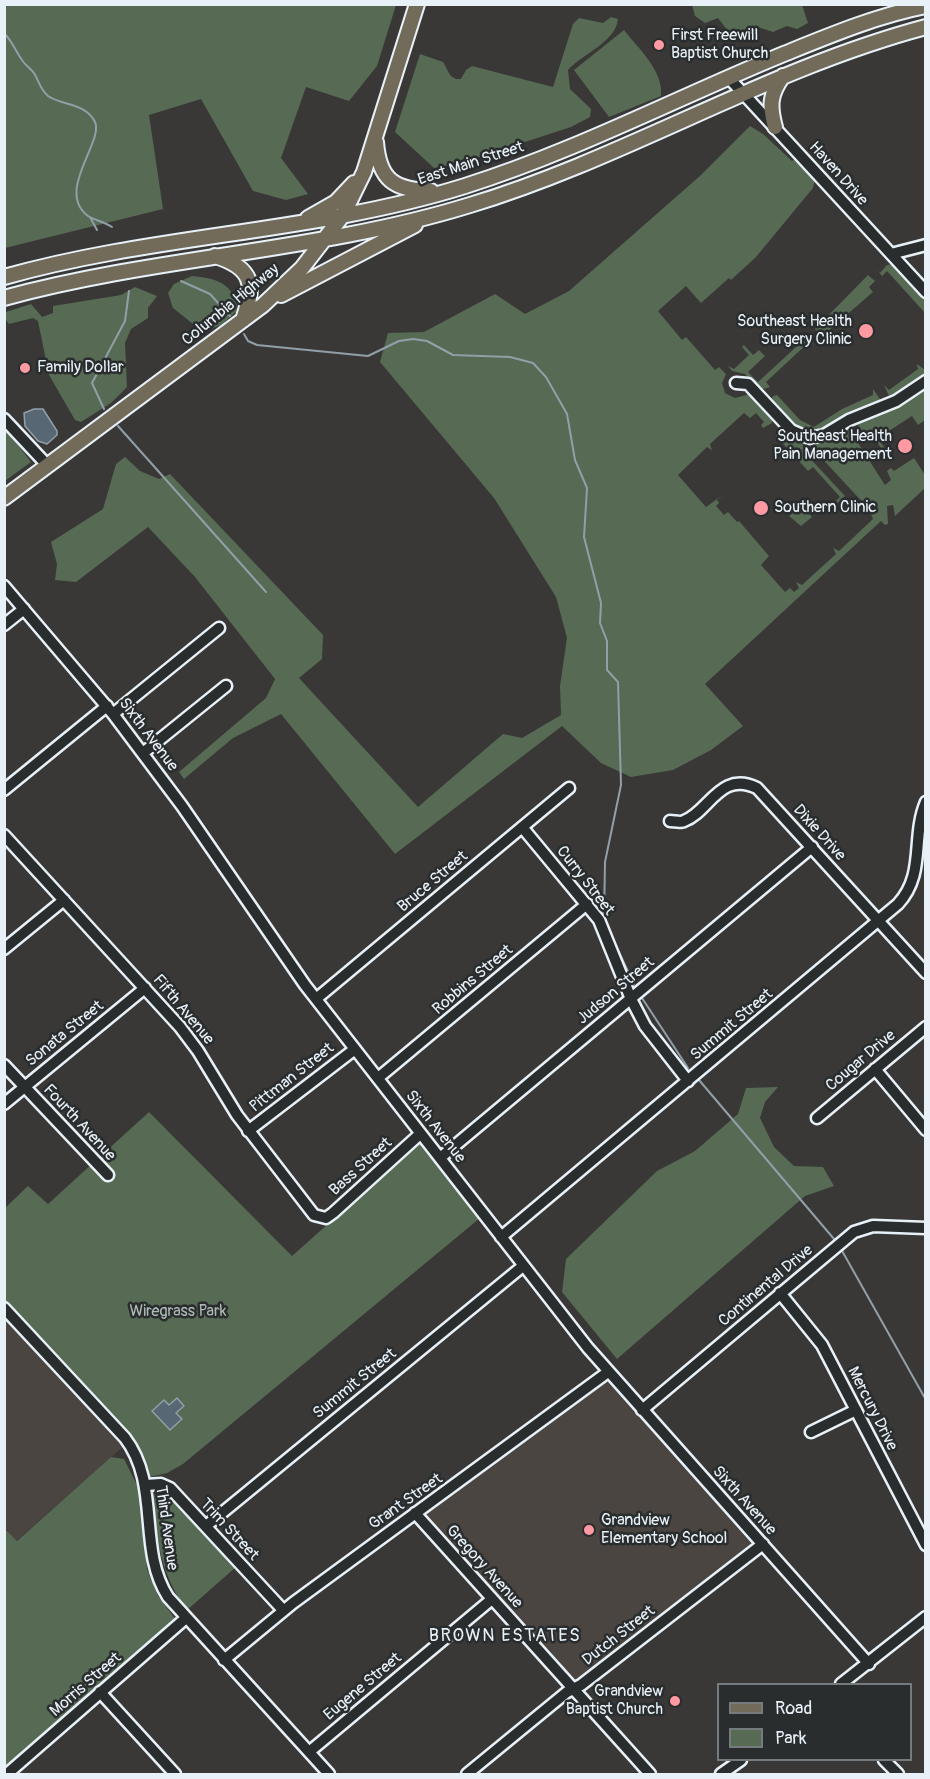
<!DOCTYPE html>
<html>
<head>
<meta charset="utf-8">
<style>
  body { margin:0 }
  #map { position:relative; width:930px; height:1779px; overflow:hidden; background:#393837; font-family:Pangolin,sans-serif }
  canvas { display:block }
  .frame { position:absolute; inset:0; border:6px solid #e8f1f8; pointer-events:none }
  .legend { position:absolute; left:717px; top:1683px; width:195px; height:78px; box-sizing:border-box; background:#2a2d2e; border:2px solid #767b7f; margin:0; padding:8px 10px; list-style:none; font-size:18px; color:#e8f1f8 }
  .legend li { display:flex; align-items:center; gap:12px; height:30px }
  .legend b { width:30px; border:2px solid #767b7f }
</style>
</head>
<body>
<div id="map">
<canvas width="930" height="1779"></canvas>
<div class="frame"></div>
<ul class="legend">
<li><b style="height:8px;background:#726b5a"></b>Road</li>
<li><b style="height:16px;background:#566a54"></b>Park</li>
</ul>
</div>
<script>
const ctx = document.querySelector('canvas').getContext('2d');
ctx.lineJoin = 'round';
function fillPath(path, color) { ctx.fillStyle = color; ctx.fill(path, 'evenodd'); }
function strokePath(path, color, width, dash) { ctx.strokeStyle = color; ctx.lineWidth = width; ctx.lineCap = dash ? 'butt' : 'round'; ctx.setLineDash(dash || []); ctx.stroke(path); }
function write(font, color, halo, rows, align = 'center') {
  ctx.font = font + ' Pangolin,sans-serif'; ctx.lineWidth = 5; ctx.setLineDash([]); ctx.textBaseline = 'middle'; ctx.strokeStyle = halo; ctx.fillStyle = color; for (const [text, x, y, turn = 0] of rows) {
    ctx.save(); ctx.translate(x, y); ctx.rotate((+turn || 0) * Math.PI / 180); ctx.textAlign = isNaN(turn) ? turn : align; if (halo) ctx.strokeText(text, 0, 0); ctx.fillText(text, 0, 0); ctx.restore();
  }
}
const built = new Path2D(`
  M 5,1317 L 125,1445 L 16,1541 L 5,1528 Z
  M 605,1382 L 610,1383 L 753,1545 L 578,1681 L 573,1681 L 426,1518 L 428,1511 Z`);
const green = new Path2D(`
  M 5,4 L 396,4 L 396,5 L 377,66 L 349,101 L 306,87 L 281,158 L 308,194 L 286,200 L 253,191 L 201,99 L 149,115 L 163,209 L 5,248 Z
  M 692,5 L 802,5 L 808,23 L 797,29 L 787,26 L 773,32 L 755,26 L 742,40 L 734,39 L 718,18 L 705,23 L 695,16 Z
  M 611,17 L 618,19 C 616,42 582,54 568,70 L 570,89 L 591,109 L 590,117 L 571,127 L 454,165 L 434,168 L 395,132 L 420,54 L 443,62 C 449,71 449,80 461,79 L 466,70 L 472,66 L 553,87 L 573,24 L 579,18 L 603,23 Z
  M 624,30 C 638,48 664,71 661,96 L 609,117 L 574,70 Z
  M 750,126 L 763,134 L 792,161 L 796,158 L 815,179 L 813,188 L 756,257 L 731,280 L 729,278 L 701,303 L 686,286 L 658,311 L 682,340 L 686,337 L 715,370 L 719,367 L 726,374 L 722,383 L 725,393 L 735,398 L 750,394 L 772,418 L 772,423 L 763,428 L 761,425 L 764,422 L 756,413 L 750,418 L 744,413 L 710,444 L 712,450 L 707,447 L 678,475 L 706,507 L 723,495 L 717,500 L 719,503 L 716,506 L 724,515 L 728,512 L 737,522 L 739,521 L 769,556 L 761,565 L 785,592 L 790,588 L 794,592 L 799,588 L 796,582 L 802,585 L 836,554 L 833,548 L 839,551 L 873,519 L 869,509 L 815,451 L 815,443 L 849,429 L 885,485 L 891,480 L 887,471 L 891,468 L 894,471 L 914,458 L 925,475 L 925,488 L 895,516 L 893,505 L 887,506 L 888,524 L 885,525 L 881,521 L 705,684 L 743,726 L 711,750 L 673,770 L 631,777 L 601,763 L 562,726 L 395,854 L 281,714 L 233,738 L 184,779 L 179,772 L 266,698 L 275,679 L 195,577 L 148,527 L 76,582 L 55,580 L 57,564 L 51,542 L 103,509 L 116,464 L 125,457 L 140,471 L 159,479 L 170,474 L 323,635 L 322,659 L 299,678 L 418,807 L 503,734 L 522,738 L 561,715 L 560,686 L 567,638 L 556,597 L 494,498 L 380,362 L 388,333 L 424,332 L 495,294 L 525,314 L 569,291 L 701,175 Z
  M 894,264 L 925,299 L 925,313 L 887,271 L 882,276 L 876,269 L 880,273 L 887,265 Z
  M 868,275 L 875,281 L 869,287 L 873,292 L 821,337 L 815,329 Z
  M 192,276 C 217,278 234,284 238,310 L 221,325 L 203,332 L 173,308 L 168,293 L 174,284 Z
  M 135,287 L 157,296 L 148,308 L 148,318 L 131,329 L 125,343 L 127,387 L 111,403 L 81,422 L 75,420 L 49,375 L 38,321 L 33,318 L 9,324 L 5,319 L 6,312 L 31,304 L 42,317 L 53,313 L 53,306 L 121,295 Z
  M 808,336 L 814,345 L 809,342 L 766,382 L 770,387 L 760,390 L 745,374 L 732,371 L 728,366 L 734,369 L 749,355 L 742,347 L 744,345 L 753,355 L 759,350 L 765,356 L 748,372 L 758,382 Z
  M 917,364 L 925,370 L 924,374 L 903,391 L 889,396 L 884,385 L 889,390 L 918,369 Z
  M 873,389 L 880,399 L 878,403 C 847,418 815,448 786,417 C 781,412 774,406 771,400 L 773,396 L 777,395 L 800,420 L 814,427 L 842,409 L 873,395 Z
  M 923,389 L 925,389 L 925,420 L 918,425 L 912,416 L 878,438 L 889,455 L 886,456 L 872,434 L 865,437 L 858,427 L 859,422 L 893,408 Z
  M 5,428 L 31,462 L 5,481 Z
  M 783,429 L 802,443 L 806,454 L 845,496 L 838,503 L 836,501 L 840,497 L 813,467 L 808,471 L 776,436 L 777,430 Z
  M 801,505 L 812,517 L 801,526 L 789,516 Z
  M 778,1087 L 765,1102 L 760,1118 L 774,1147 L 794,1166 L 823,1167 L 834,1186 L 805,1196 L 617,1359 L 562,1292 L 566,1259 L 657,1171 L 695,1151 L 738,1114 L 746,1088 Z
  M 149,1112 L 292,1256 L 419,1143 L 480,1218 L 183,1464 L 167,1473 L 149,1477 L 129,1436 L 5,1301 L 5,1208 L 28,1186 L 48,1204 Z
  M 111,1457 L 124,1459 L 142,1495 L 147,1569 L 158,1596 L 176,1620 L 5,1768 L 4,1528 L 17,1541 Z
  M 160,1490 L 166,1491 L 236,1567 L 186,1611 C 160,1568 157,1546 154,1496 Z`);
const water = new Path2D(`
  M 34,409 L 43,409 L 57,431 L 57,435 L 47,444 L 38,441 L 25,426 L 24,413 Z
  M 177,1398 L 184,1406 L 176,1413 L 182,1419 L 170,1430 L 152,1411 L 164,1400 L 169,1405 Z`);
const stream = new Path2D(`
  M 4,33 C 12,41 15,50 22,60 C 25,65 30,68 34,73 C 39,81 40,89 48,96 C 63,106 86,103 95,122 C 104,142 55,191 88,216 C 94,220 105,222 112,227
  M 90,217 L 97,230
  M 181,281 L 210,294 L 230,316
  M 244,334 L 248,341 L 257,345 L 368,356 L 399,341 L 413,339 L 427,341 L 453,355 L 510,357 L 533,363 L 546,377 L 567,414 L 575,460 L 587,488 L 584,537 L 601,603 L 600,623 L 607,641 L 607,670 L 618,682 L 621,785 L 605,862 L 604,919
  M 104,409 L 92,383 L 125,321 L 129,291
  M 118,426 L 266,592
  M 607,927 L 634,984
  M 642,998 L 688,1068
  M 699,1080 L 834,1239
  M 841,1249 L 926,1400`);
const minor = new Path2D(`
  M 728,77 L 926,292
  M 891,254 L 926,245
  M 736,383 L 748,384 L 791,430 L 809,438 L 824,435 L 849,420 L 896,401 L 926,381
  M 4,419 L 48,466
  M 4,586 L 113,714 L 182,806 L 305,985 L 588,1348 L 869,1664
  M 4,625 L 24,609
  M 113,714 L 219,628
  M 143,753 L 226,686
  M 4,790 L 107,706
  M 670,821 C 674,821 681,823 684,821 C 709,812 720,770 757,788 L 926,973
  M 522,827 L 599,920 L 631,999 L 645,1026 L 688,1081
  M 4,835 L 180,1027 L 198,1051 L 237,1115 L 314,1215 L 326,1218 L 333,1213 L 420,1134
  M 4,949 L 64,900
  M 316,999 L 569,788
  M 4,1065 L 108,1175
  M 875,1069 L 926,1130
  M 378,1078 L 587,904
  M 4,1104 L 145,988
  M 817,1118 L 926,1027
  M 248,1131 L 355,1049
  M 440,1158 L 812,847
  M 501,1237 L 898,904 C 926,874 911,837 926,802
  M 780,1293 L 822,1345 L 926,1545
  M 4,1308 L 125,1438 C 161,1485 137,1549 168,1597 L 329,1774
  M 642,1410 L 854,1232 L 873,1226 L 926,1228
  M 811,1432 L 856,1410
  M 146,1485 L 161,1484 L 170,1488 L 283,1610
  M 415,1513 L 650,1774
  M 206,1526 L 523,1266
  M 224,1660 L 293,1603 L 608,1372
  M 841,1684 L 926,1617
  M 100,1692 L 175,1774
  M 309,1752 L 492,1599
  M 884,1760 L 898,1774
  M 7,1774 L 186,1618
  M 467,1774 L 567,1692 L 581,1685 L 763,1544
  M 721,1774 L 741,1760`);
const major = new Path2D(`
  M 775,127 C 769,105 770,94 783,76
  M 376,142 C 379,180 394,190 431,191
  M 308,218 L 336,202 L 354,183
  M 215,256 C 254,268 255,285 243,320
  M 4,277 C 156,234 315,233 465,186 C 573,152 675,99 779,56 C 826,37 875,16 926,6
  M 281,295 L 415,225
  M 4,298 C 158,256 318,252 470,205 C 626,158 767,69 926,27
  M 4,498 L 263,305 L 302,268 L 343,215 L 364,172 L 417,4`);
const markers = [
  [659,45,6,"#ff9aa2"],
  [866,331,8,"#ff9aa2"],
  [25,368,6,"#ff9aa2"],
  [905,446,8,"#ff9aa2"],
  [761,508,8,"#ff9aa2"],
  [589,1530,6,"#ff9aa2"],
  [675,1701,6,"#ff9aa2"]
];
const poiNames = [
  ["First Freewill",671,36],
  ["Baptist Church",671,54],
  ["Southeast Health",852,322,"right"],
  ["Surgery Clinic",852,340,"right"],
  ["Family Dollar",37,368],
  ["Southeast Health",892,437,"right"],
  ["Pain Management",892,455,"right"],
  ["Southern Clinic",774,508],
  ["Grandview",601,1521],
  ["Elementary School",601,1539],
  ["Grandview",663,1692,"right"],
  ["Baptist Church",663,1710,"right"]
];
const streetNames = [
  ["East Main Street",471,164,-18],
  ["Haven Drive",838,174,48],
  ["Columbia Highway",231,305,-39],
  ["Sixth Avenue",148,735,53],
  ["Dixie Drive",819,833,48],
  ["Curry Street",585,881,52],
  ["Bruce Street",433,882,-40],
  ["Robbins Street",473,980,-40],
  ["Judson Street",616,991,-40],
  ["Fifth Avenue",183,1010,50],
  ["Summit Street",732,1025,-40],
  ["Sonata Street",65,1034,-39],
  ["Cougar Drive",861,1061,-40],
  ["Pittman Street",292,1078,-38],
  ["Fourth Avenue",79,1123,47],
  ["Sixth Avenue",435,1127,52],
  ["Bass Street",361,1167,-42],
  ["Continental Drive",766,1286,-40],
  ["Summit Street",355,1384,-39],
  ["Mercury Drive",872,1409,63],
  ["Sixth Avenue",744,1501,48],
  ["Grant Street",406,1502,-35],
  ["Third Avenue",166,1528,82],
  ["Trim Street",229,1530,47],
  ["Gregory Avenue",484,1567,48],
  ["Dutch Street",619,1636,-38],
  ["Morris Street",86,1685,-41],
  ["Eugene Street",363,1687,-40]
];
const parkNames = [
  ["Wiregrass Park",178,1312]
];
const neighbourhoodNames = [
  ["BROWN ESTATES",505,1636]
];
fillPath(built, '#4b4542');
fillPath(green, '#566a54');
fillPath(water, '#576874');
strokePath(water, '#919fa9', 1.5);
strokePath(stream, '#919fa9', 2);
strokePath(minor, '#e8f1f8', 15);
strokePath(major, '#e8f1f8', 18);
strokePath(minor, '#2a2d2e', 10);
strokePath(major, '#726b5a', 14);
for (const [x, y, r, color] of markers) { const dot = new Path2D(); dot.arc(x, y, r, 0, 2 * Math.PI); ctx.fillStyle = color; ctx.fill(dot); strokePath(dot, '#2a2d2e', 2); }
write('16px', '#e8f1f8', '#2a2d2e', poiNames, 'left');
write('16px', '#e8f1f8', '#2a2d2e', streetNames);
write('16px', '#aebbb6', '#2a2d2e', parkNames);
ctx.letterSpacing = '1.5px';
write('18px', '#e8f1f8', '#2a2d2e', neighbourhoodNames);
ctx.letterSpacing = '0px';
</script>
</body>
</html>
